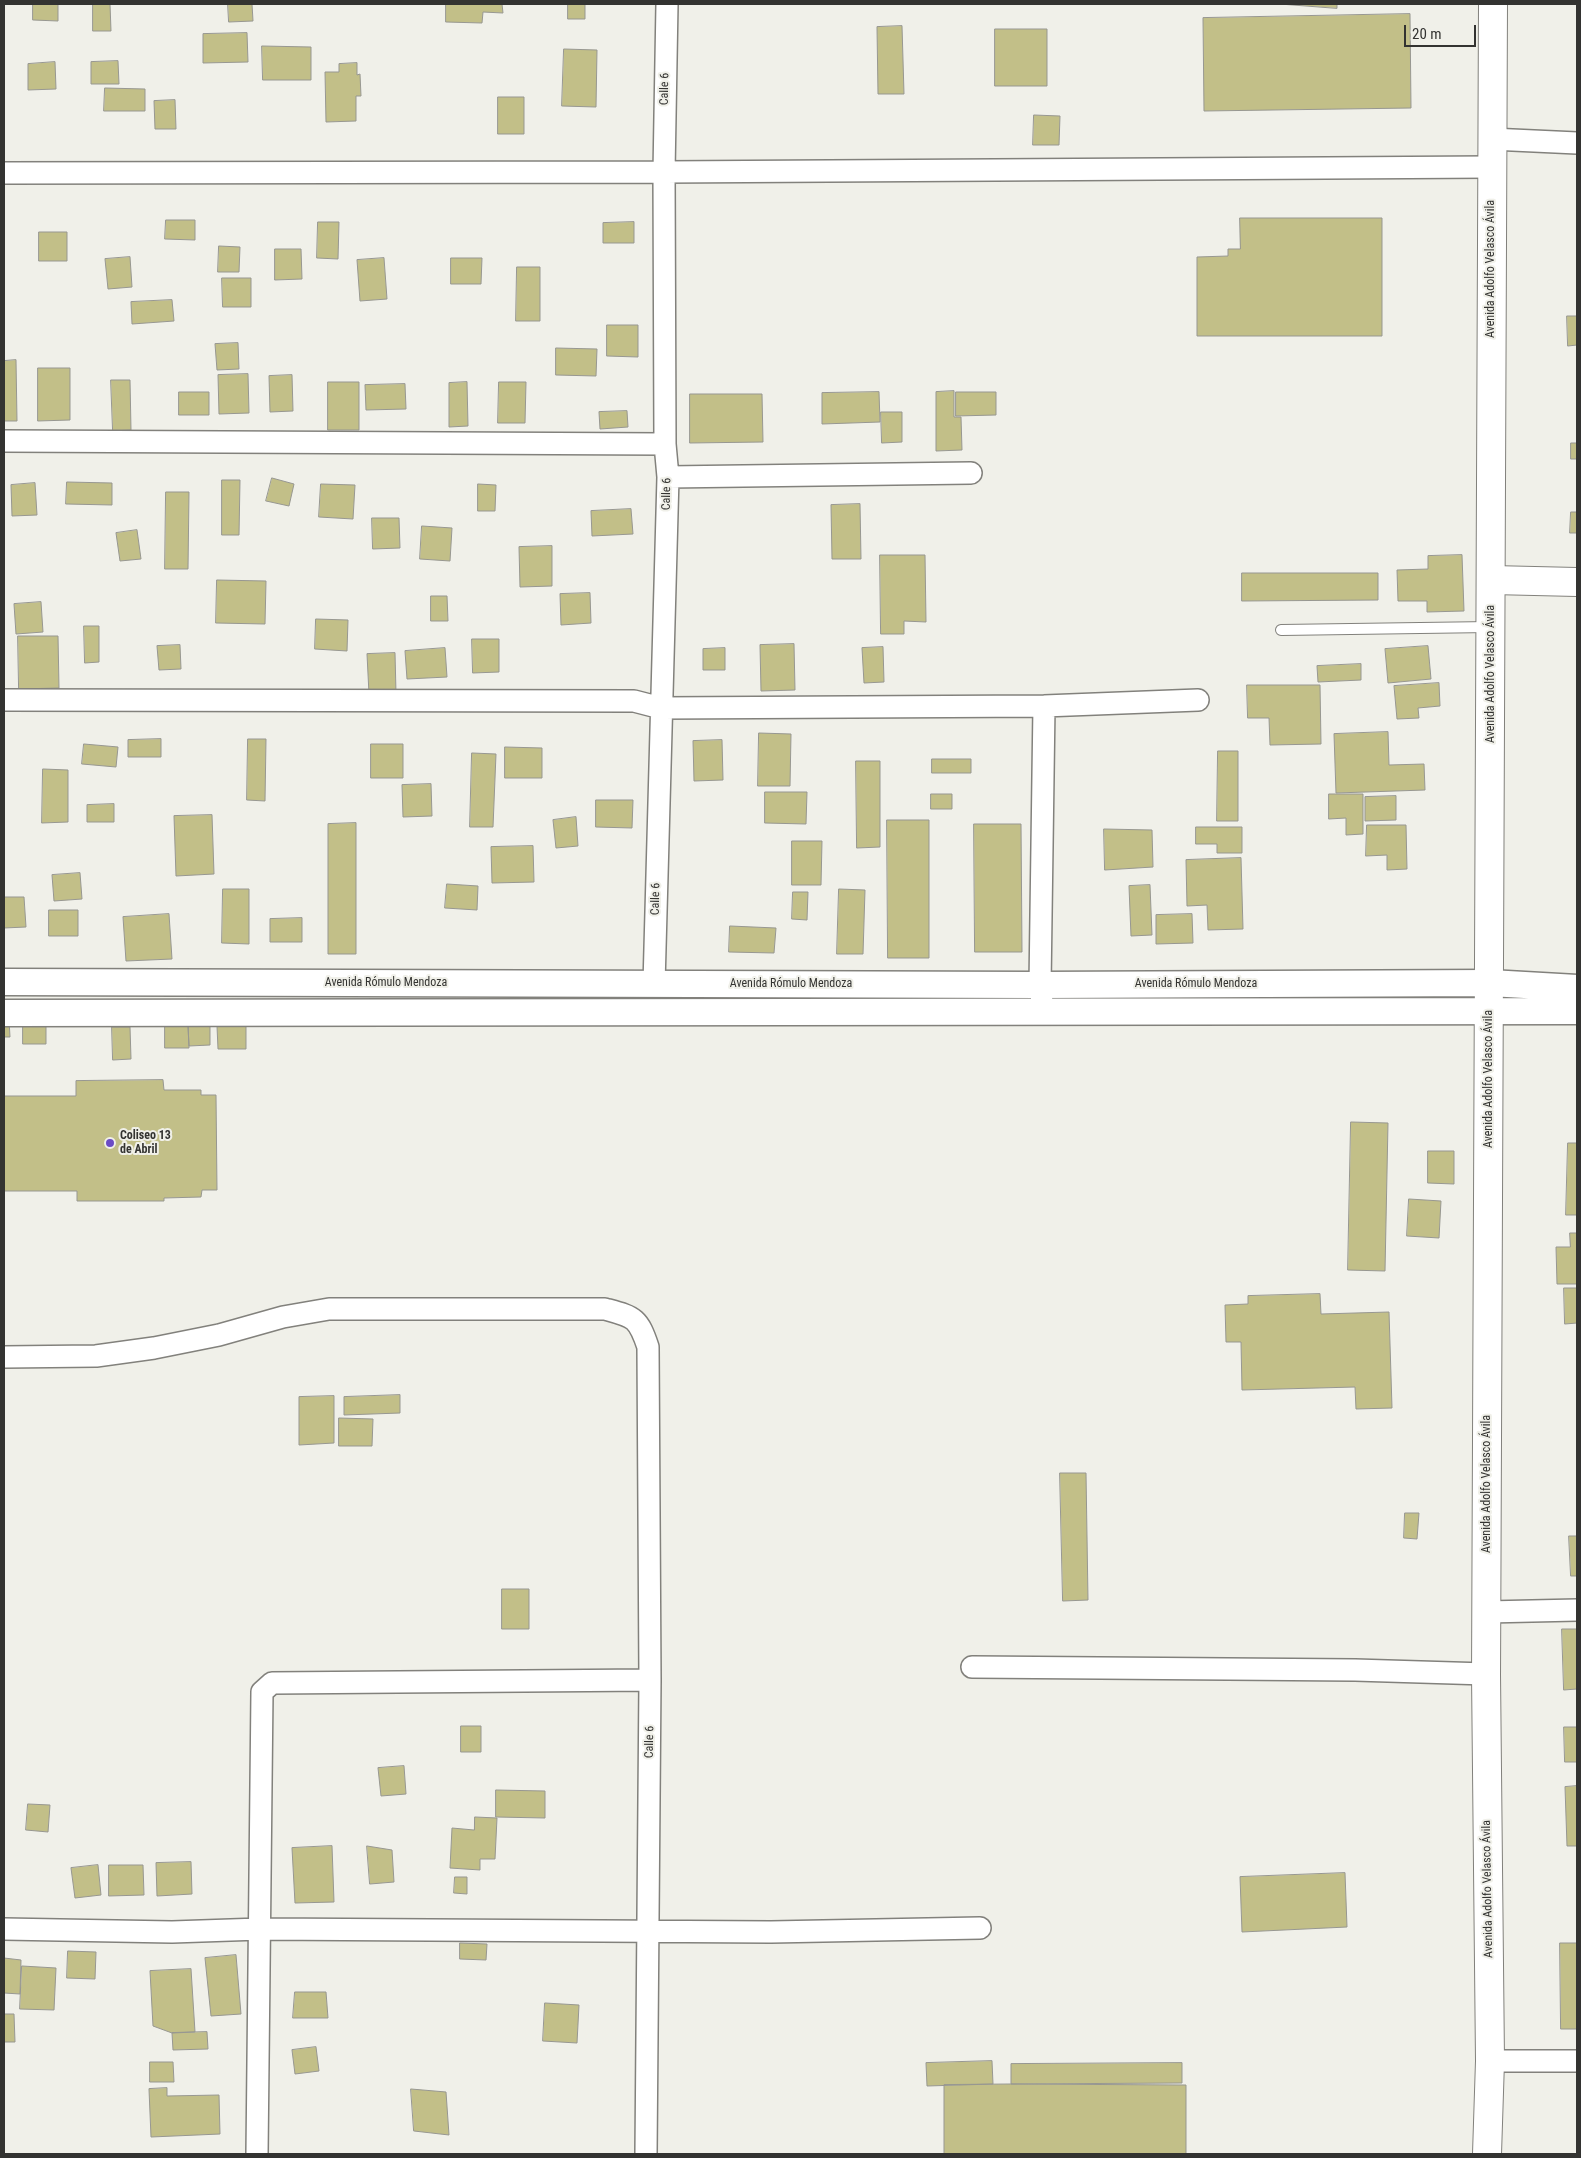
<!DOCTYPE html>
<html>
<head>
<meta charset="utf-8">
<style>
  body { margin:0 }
  #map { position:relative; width:1581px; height:2158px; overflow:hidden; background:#f0f0e9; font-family:"Roboto Condensed",sans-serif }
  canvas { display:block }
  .frame { position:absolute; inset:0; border:5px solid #333331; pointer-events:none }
  .scale { position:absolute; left:1404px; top:25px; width:72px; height:22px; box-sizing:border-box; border:2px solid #333331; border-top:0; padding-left:6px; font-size:15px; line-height:18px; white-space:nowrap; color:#333331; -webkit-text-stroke:4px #f0f0e9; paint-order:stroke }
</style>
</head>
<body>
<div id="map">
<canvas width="1581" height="2158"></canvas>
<div class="frame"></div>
<div class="scale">20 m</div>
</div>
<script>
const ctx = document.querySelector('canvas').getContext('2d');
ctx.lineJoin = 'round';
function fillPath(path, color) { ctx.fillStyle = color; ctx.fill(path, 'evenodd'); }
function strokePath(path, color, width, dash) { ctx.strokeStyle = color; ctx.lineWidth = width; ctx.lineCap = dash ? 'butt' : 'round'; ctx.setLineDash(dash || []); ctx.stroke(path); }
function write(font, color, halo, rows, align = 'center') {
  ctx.font = font + ' "Roboto Condensed",sans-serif'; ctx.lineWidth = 4; ctx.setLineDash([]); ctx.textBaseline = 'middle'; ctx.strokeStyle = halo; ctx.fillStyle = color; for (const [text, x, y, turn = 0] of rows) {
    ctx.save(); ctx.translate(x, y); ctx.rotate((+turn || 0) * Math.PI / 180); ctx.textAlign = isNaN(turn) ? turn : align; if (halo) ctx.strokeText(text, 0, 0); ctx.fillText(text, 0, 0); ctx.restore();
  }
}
const building = new Path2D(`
  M 33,4 L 58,4 L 58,21 L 33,20 Z
  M 93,4 L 110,4 L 111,31 L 93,31 Z
  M 228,4 L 252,4 L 253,21 L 229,22 Z
  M 446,4 L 502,4 L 503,13 L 483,12 L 482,23 L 446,22 Z
  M 568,4 L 585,4 L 585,19 L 568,19 Z
  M 1280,4 L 1337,4 L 1337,8 Z
  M 1410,14 L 1411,108 L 1204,111 L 1203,18 Z
  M 902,26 L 904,94 L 878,94 L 877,27 Z
  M 995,29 L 1047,29 L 1047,86 L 995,86 Z
  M 247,33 L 248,62 L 203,63 L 203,34 Z
  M 262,46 L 311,47 L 311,80 L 263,80 Z
  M 564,49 L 597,50 L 596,107 L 562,106 Z
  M 118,61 L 119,84 L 91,84 L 91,62 Z
  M 55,62 L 56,89 L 28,90 L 28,64 Z
  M 357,63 L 357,75 L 360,74 L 361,96 L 356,96 L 356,121 L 326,122 L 325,72 L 339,72 L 339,64 Z
  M 105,88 L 145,89 L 145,111 L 104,111 Z
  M 498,97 L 524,97 L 524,134 L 498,134 Z
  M 175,100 L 176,129 L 155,129 L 154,101 Z
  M 1034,115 L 1060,116 L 1059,145 L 1033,145 Z
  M 1240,218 L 1382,218 L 1382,336 L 1197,336 L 1197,257 L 1228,256 L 1228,249 L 1240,249 Z
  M 166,220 L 195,220 L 195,240 L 165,239 Z
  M 318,222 L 339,222 L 338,259 L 317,258 Z
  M 634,222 L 634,243 L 603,243 L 603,223 Z
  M 39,232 L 67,232 L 67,261 L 39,261 Z
  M 219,246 L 240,247 L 239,272 L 218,272 Z
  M 275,249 L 301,249 L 302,279 L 275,280 Z
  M 130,257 L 132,287 L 108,289 L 105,259 Z
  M 384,258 L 387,299 L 360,301 L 357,260 Z
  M 451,258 L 482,258 L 481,284 L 451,284 Z
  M 517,267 L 540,267 L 540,321 L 516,321 Z
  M 222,278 L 251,278 L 251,307 L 223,307 Z
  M 172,300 L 174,321 L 132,324 L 131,302 Z
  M 1567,316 L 1577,316 L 1577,345 L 1568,346 Z
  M 607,325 L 638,325 L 638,357 L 607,356 Z
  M 238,343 L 239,369 L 217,370 L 215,344 Z
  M 556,348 L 597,349 L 596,376 L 556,375 Z
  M 16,360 L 17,421 L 4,421 L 4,361 Z
  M 38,368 L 70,368 L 70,420 L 38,421 Z
  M 248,374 L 249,413 L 219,414 L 218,375 Z
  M 292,375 L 293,411 L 270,412 L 269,376 Z
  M 111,380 L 130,380 L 131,430 L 113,431 Z
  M 328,382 L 359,382 L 359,430 L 328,430 Z
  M 467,382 L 468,426 L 449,427 L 449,383 Z
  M 499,382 L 526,382 L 525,423 L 498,423 Z
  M 405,384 L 406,409 L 366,410 L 365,385 Z
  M 954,391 L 954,417 L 961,417 L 962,450 L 936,451 L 936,392 Z
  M 179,392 L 209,392 L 209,415 L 179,415 Z
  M 879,392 L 880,422 L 822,424 L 822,393 Z
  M 956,392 L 996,392 L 996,415 L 956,416 Z
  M 690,394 L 762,394 L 763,442 L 690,443 Z
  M 627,411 L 628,427 L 600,429 L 599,412 Z
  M 881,412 L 902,412 L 902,442 L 882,443 Z
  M 1571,443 L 1577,443 L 1577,459 L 1571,459 Z
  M 272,478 L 294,484 L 289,506 L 266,501 Z
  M 222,480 L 240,480 L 239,535 L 222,535 Z
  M 67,482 L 112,483 L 112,505 L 66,504 Z
  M 35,483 L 37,515 L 12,516 L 11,485 Z
  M 321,484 L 355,485 L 353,519 L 319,517 Z
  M 478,484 L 496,485 L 495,511 L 478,511 Z
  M 166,492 L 189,492 L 188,569 L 165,569 Z
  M 860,504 L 861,559 L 832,559 L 831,505 Z
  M 631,509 L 633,534 L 592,536 L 591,511 Z
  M 1571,512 L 1577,512 L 1577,533 L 1570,533 Z
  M 372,518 L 399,518 L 400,548 L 373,549 Z
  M 422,526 L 452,528 L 450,561 L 420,559 Z
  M 137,530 L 141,559 L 120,561 L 116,533 Z
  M 552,546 L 552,586 L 520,587 L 519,547 Z
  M 880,555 L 925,555 L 926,622 L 904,621 L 904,634 L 881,634 Z
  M 1462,555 L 1464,611 L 1427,612 L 1427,601 L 1398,601 L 1397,570 L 1428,569 L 1428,556 Z
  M 1242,573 L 1378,573 L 1378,600 L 1242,601 Z
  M 217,580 L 266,581 L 265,624 L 216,623 Z
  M 590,593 L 591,623 L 561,625 L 560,594 Z
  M 431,596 L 447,596 L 448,621 L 431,621 Z
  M 41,602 L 43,632 L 16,634 L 14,604 Z
  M 316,619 L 348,620 L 347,651 L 315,649 Z
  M 84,626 L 99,626 L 99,662 L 85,663 Z
  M 18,636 L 58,636 L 59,688 L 19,689 Z
  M 472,639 L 499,639 L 499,672 L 473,673 Z
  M 794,644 L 795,690 L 761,691 L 760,645 Z
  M 180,645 L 181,669 L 159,670 L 157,646 Z
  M 1428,646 L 1431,679 L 1388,683 L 1385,649 Z
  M 883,647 L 884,682 L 864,683 L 862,648 Z
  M 445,648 L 447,677 L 407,679 L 405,651 Z
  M 725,648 L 725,670 L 703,670 L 703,649 Z
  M 395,653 L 396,693 L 369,694 L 367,654 Z
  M 1361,664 L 1361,680 L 1318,682 L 1317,666 Z
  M 1439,683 L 1440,706 L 1418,708 L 1419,718 L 1397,719 L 1394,686 Z
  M 1247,685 L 1320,685 L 1321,744 L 1270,745 L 1269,718 L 1248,718 Z
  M 1388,732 L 1389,765 L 1424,764 L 1425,790 L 1336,793 L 1334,734 Z
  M 759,733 L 791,734 L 790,786 L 758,786 Z
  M 161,739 L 161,757 L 128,757 L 128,740 Z
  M 248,739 L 266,739 L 265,801 L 247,800 Z
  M 722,740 L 723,780 L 694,781 L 693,741 Z
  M 84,744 L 118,747 L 116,767 L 82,764 Z
  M 371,744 L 403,744 L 403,778 L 371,778 Z
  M 505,747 L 542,748 L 542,778 L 505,778 Z
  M 1218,751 L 1238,751 L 1238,821 L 1217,821 Z
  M 472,753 L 496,754 L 493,827 L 470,827 Z
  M 932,759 L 971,759 L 971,773 L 932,773 Z
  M 856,761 L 880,761 L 880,847 L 857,848 Z
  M 43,769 L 68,770 L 68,822 L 42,823 Z
  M 431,784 L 432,816 L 403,817 L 402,785 Z
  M 765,792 L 807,792 L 806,824 L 765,823 Z
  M 931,794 L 952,794 L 952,809 L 931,809 Z
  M 1329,794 L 1363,794 L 1363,834 L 1346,835 L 1346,818 L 1329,819 Z
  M 1396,796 L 1396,820 L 1365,821 L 1365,797 Z
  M 596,800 L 633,800 L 632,828 L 596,827 Z
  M 114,804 L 114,822 L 87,822 L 87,805 Z
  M 212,815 L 214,874 L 176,876 L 174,816 Z
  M 576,817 L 578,846 L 556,848 L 553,820 Z
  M 887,820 L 929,820 L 929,958 L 888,958 Z
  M 356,823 L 356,954 L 328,954 L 328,824 Z
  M 974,824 L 1021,824 L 1022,952 L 975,952 Z
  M 1367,825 L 1406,825 L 1407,869 L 1387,870 L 1387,855 L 1366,856 Z
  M 1196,827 L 1242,827 L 1242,853 L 1217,853 L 1217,844 L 1196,844 Z
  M 1104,829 L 1152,830 L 1153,867 L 1105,870 Z
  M 792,841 L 822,841 L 821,885 L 792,885 Z
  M 533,846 L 534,882 L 492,883 L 491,847 Z
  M 1241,858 L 1243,929 L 1208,930 L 1207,905 L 1187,906 L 1186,860 Z
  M 80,873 L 82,899 L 54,901 L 52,875 Z
  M 447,884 L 478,886 L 477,910 L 445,908 Z
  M 1150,885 L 1152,935 L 1131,936 L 1129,886 Z
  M 223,889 L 249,889 L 249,944 L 222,943 Z
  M 839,889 L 865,890 L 863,954 L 837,954 Z
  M 793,892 L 808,892 L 807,920 L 792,919 Z
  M 4,897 L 24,897 L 26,927 L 4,928 Z
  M 49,910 L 78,910 L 78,936 L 49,936 Z
  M 169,914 L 172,959 L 126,961 L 123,917 Z
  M 1192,914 L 1193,943 L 1156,944 L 1156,915 Z
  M 302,918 L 302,942 L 270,942 L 270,919 Z
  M 730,926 L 776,928 L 774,953 L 729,952 Z
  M 4,1020 L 9,1020 L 10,1037 L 4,1037 Z
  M 23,1022 L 46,1022 L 46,1044 L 23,1044 Z
  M 210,1024 L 210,1045 L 189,1046 L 188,1025 Z
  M 165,1025 L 188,1025 L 189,1048 L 165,1048 Z
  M 246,1025 L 246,1049 L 218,1049 L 217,1026 Z
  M 112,1027 L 130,1027 L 131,1059 L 113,1060 Z
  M 163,1080 L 164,1090 L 201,1090 L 201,1095 L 216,1095 L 217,1190 L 202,1190 L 201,1197 L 164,1198 L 164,1201 L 77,1201 L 77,1191 L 4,1191 L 4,1096 L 76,1096 L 76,1081 Z
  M 1351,1122 L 1388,1123 L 1385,1271 L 1348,1270 Z
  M 1568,1143 L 1577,1143 L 1577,1215 L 1566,1215 Z
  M 1428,1151 L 1454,1151 L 1454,1184 L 1428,1183 Z
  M 1409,1199 L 1441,1201 L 1439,1238 L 1407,1236 Z
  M 1570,1233 L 1577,1233 L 1577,1284 L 1557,1284 L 1556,1247 L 1570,1247 Z
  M 1564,1288 L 1577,1288 L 1577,1323 L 1565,1324 Z
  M 1320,1294 L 1321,1314 L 1389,1312 L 1392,1408 L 1356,1409 L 1355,1387 L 1242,1390 L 1241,1342 L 1226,1342 L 1225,1305 L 1248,1304 L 1248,1296 Z
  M 400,1395 L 400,1413 L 344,1415 L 344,1397 Z
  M 334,1396 L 334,1443 L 299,1445 L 299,1397 Z
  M 339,1418 L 373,1419 L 372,1446 L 339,1446 Z
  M 1060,1473 L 1086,1473 L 1088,1600 L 1063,1601 Z
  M 1405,1513 L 1419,1513 L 1417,1539 L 1404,1538 Z
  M 1569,1536 L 1577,1536 L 1577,1576 L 1571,1576 Z
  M 502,1589 L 529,1589 L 529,1629 L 502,1629 Z
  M 1562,1629 L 1577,1629 L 1577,1689 L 1564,1690 Z
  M 461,1726 L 481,1726 L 481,1752 L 461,1752 Z
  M 1564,1727 L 1577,1727 L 1577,1762 L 1565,1762 Z
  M 404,1766 L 406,1794 L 381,1796 L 378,1768 Z
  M 1577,1786 L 1577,1846 L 1567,1846 L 1565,1787 Z
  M 496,1790 L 545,1791 L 545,1818 L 496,1817 Z
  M 28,1804 L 50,1805 L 48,1832 L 26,1830 Z
  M 475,1817 L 497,1818 L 495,1859 L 480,1859 L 480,1870 L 450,1868 L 452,1828 L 474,1830 Z
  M 332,1846 L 334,1902 L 295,1903 L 292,1848 Z
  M 367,1846 L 392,1850 L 394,1882 L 370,1884 Z
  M 191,1862 L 192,1894 L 157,1896 L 156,1863 Z
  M 98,1865 L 101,1895 L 75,1898 L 71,1868 Z
  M 109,1865 L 143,1865 L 144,1895 L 109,1896 Z
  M 1345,1873 L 1347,1927 L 1242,1932 L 1240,1877 Z
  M 455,1877 L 467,1877 L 467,1894 L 454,1893 Z
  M 460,1943 L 487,1944 L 486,1960 L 460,1959 Z
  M 1560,1943 L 1577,1943 L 1577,2029 L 1561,2029 Z
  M 68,1951 L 96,1952 L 95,1979 L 67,1978 Z
  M 236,1955 L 241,2014 L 211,2016 L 205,1958 Z
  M 4,1958 L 21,1960 L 20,1994 L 4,1993 Z
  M 22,1966 L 56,1968 L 54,2010 L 20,2009 Z
  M 191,1969 L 195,2032 L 172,2033 L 153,2026 L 150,1971 Z
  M 295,1992 L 326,1992 L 328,2018 L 293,2018 Z
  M 545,2003 L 579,2005 L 577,2043 L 543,2041 Z
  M 4,2014 L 14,2014 L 15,2042 L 4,2042 Z
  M 207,2032 L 208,2049 L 173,2050 L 172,2033 Z
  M 316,2047 L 319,2071 L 295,2074 L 292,2050 Z
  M 992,2061 L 993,2084 L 927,2086 L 926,2063 Z
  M 150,2062 L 173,2062 L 174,2082 L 150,2082 Z
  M 1182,2063 L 1182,2083 L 1011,2084 L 1011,2064 Z
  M 1011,2084 L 1186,2085 L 1186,2154 L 944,2154 L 944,2085 Z
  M 167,2088 L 167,2096 L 219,2095 L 220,2134 L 151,2137 L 149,2089 Z
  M 411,2089 L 446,2092 L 449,2135 L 414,2131 Z`);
const service = new Path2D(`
  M 1281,630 L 1490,627`);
const minor = new Path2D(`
  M 1491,139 L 1577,143
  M 4,173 L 664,172 L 1491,167
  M 4,441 L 665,444
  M 668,477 L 971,473
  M 4,700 L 634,701 L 661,708 L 1044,706 L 1198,700
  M 654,984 L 668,477 L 665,444 L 664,172 L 667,4
  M 1043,1011 L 1040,985 L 1044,706
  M 4,1357 L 96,1356 L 154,1348 L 219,1335 L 283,1317 L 329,1309 L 605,1309 C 634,1317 638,1317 648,1347 L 650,1680 L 646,2154
  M 1487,1612 L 1577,1610
  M 972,1667 L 1355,1670 L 1486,1674
  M 4,1929 L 172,1932 L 260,1929 L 771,1932 L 980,1928
  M 1490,2061 L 1577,2061
  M 257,2154 L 262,1692 L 272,1683 L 650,1680`);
const tertiary = new Path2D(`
  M 4,982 L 1040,985 L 1490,983 L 1577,988
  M 4,1013 L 1577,1011`);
const primary = new Path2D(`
  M 1492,580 L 1577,582`);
const trunk = new Path2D(`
  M 1487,2154 L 1490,2061 L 1486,1674 L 1493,4`);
const markers = [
  [110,1143,5,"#6b4cc5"]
];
const streetNames = [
  ["Calle 6",665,89,-89],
  ["Avenida Adolfo Velasco Ávila",1491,269,-90],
  ["Calle 6",667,494,-89],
  ["Avenida Adolfo Velasco Ávila",1491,674,-90],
  ["Calle 6",656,899,-89],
  ["Avenida Rómulo Mendoza",386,983],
  ["Avenida Rómulo Mendoza",791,984],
  ["Avenida Rómulo Mendoza",1196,984],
  ["Avenida Adolfo Velasco Ávila",1489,1079,-90],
  ["Avenida Adolfo Velasco Ávila",1487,1484,-90],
  ["Calle 6",650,1742,-89],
  ["Avenida Adolfo Velasco Ávila",1488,1889,-91]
];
const poiNames = [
  ["Coliseo 13",120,1136],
  ["de Abril",120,1150]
];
fillPath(building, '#c2bf88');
strokePath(building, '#979791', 1);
strokePath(service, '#82817c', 12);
strokePath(minor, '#82817c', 24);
strokePath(tertiary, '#82817c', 29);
strokePath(primary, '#82817c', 30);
strokePath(trunk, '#82817c', 30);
strokePath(service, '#fff', 10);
strokePath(minor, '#fff', 21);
strokePath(tertiary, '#fff', 26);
strokePath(primary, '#fff', 28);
strokePath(trunk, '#fff', 28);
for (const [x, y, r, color] of markers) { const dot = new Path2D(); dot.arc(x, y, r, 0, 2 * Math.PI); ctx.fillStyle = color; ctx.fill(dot); strokePath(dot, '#f0f0e9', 2); }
write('12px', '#333331', '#f0f0e9', streetNames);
write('bold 12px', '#333331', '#f0f0e9', poiNames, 'left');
</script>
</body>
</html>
